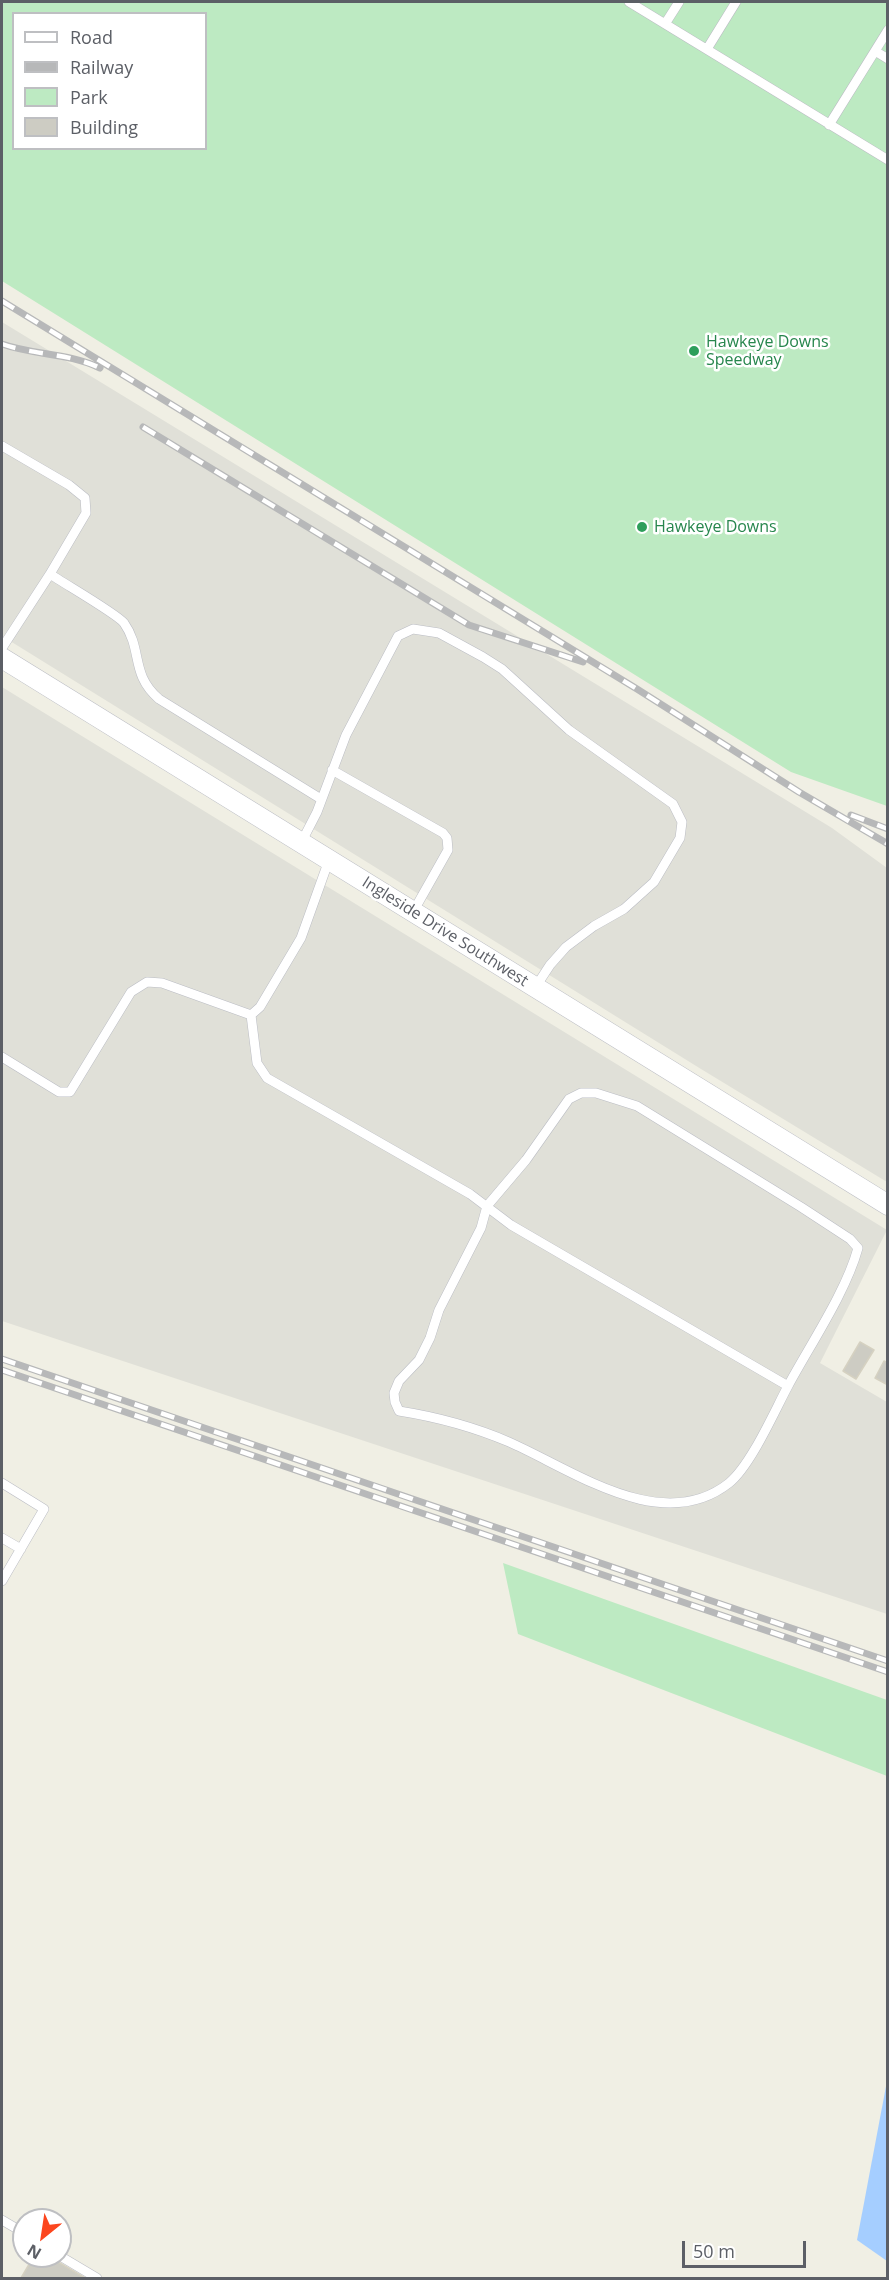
<!DOCTYPE html>
<html>
<head>
<meta charset="utf-8">
<style>
  body { margin:0 }
  #map { position:relative; width:889px; height:2280px; overflow:hidden; background:#f0efe4; font-family:"Open Sans",sans-serif }
  canvas { display:block }
  .frame { position:absolute; inset:0; border:3px solid #5c5f66; pointer-events:none }
  .legend { position:absolute; left:12px; top:12px; width:195px; height:138px; box-sizing:border-box; background:#fff; border:2px solid #bebfc2; margin:0; padding:8px 10px; list-style:none; font-size:18px; color:#5c5f66 }
  .legend li { display:flex; align-items:center; gap:12px; height:30px }
  .legend b { width:30px; border:2px solid #bebfc2 }
  .north { position:absolute; left:12px; top:2208px; width:60px; height:60px; box-sizing:border-box; background:#fff; border:2px solid #bebfc2; border-radius:50%; rotate:210deg; font-size:16px; font-weight:700; line-height:24px; text-align:center; color:#5c5f66 }
  .north::after { content:''; display:block; margin:auto; width:21px; height:27px; background:#fc461e; clip-path:polygon(50% 0,100% 100%,50% 72%,0 100%) }
  .scale { position:absolute; left:682px; top:2241px; width:124px; height:27px; box-sizing:border-box; border:3px solid #5c5f66; border-top:0; padding-left:8px; font-size:18px; line-height:21px; white-space:nowrap; color:#5c5f66; -webkit-text-stroke:4px #fff; paint-order:stroke }
</style>
</head>
<body>
<div id="map">
<canvas width="889" height="2280"></canvas>
<div class="frame"></div>
<ul class="legend">
<li><b style="height:8px;background:#fff"></b>Road</li>
<li><b style="height:8px;background:#b7b8b9"></b>Railway</li>
<li><b style="height:16px;background:#bdeac2"></b>Park</li>
<li><b style="height:16px;background:#cdccc3"></b>Building</li>
</ul>
<div class="north">N</div>
<div class="scale">50 m</div>
</div>
<script>
const ctx = document.querySelector('canvas').getContext('2d');
ctx.lineJoin = 'round';
function fillPath(path, color) { ctx.fillStyle = color; ctx.fill(path, 'evenodd'); }
function strokePath(path, color, width, dash) { ctx.strokeStyle = color; ctx.lineWidth = width; ctx.lineCap = dash ? 'butt' : 'round'; ctx.setLineDash(dash || []); ctx.stroke(path); }
function write(font, color, halo, rows, align = 'center') {
  ctx.font = font + ' "Open Sans",sans-serif'; ctx.lineWidth = 5; ctx.setLineDash([]); ctx.textBaseline = 'middle'; ctx.strokeStyle = halo; ctx.fillStyle = color; for (const [text, x, y, turn = 0] of rows) {
    ctx.save(); ctx.translate(x, y); ctx.rotate((+turn || 0) * Math.PI / 180); ctx.textAlign = isNaN(turn) ? turn : align; if (halo) ctx.strokeText(text, 0, 0); ctx.fillText(text, 0, 0); ctx.restore();
  }
}
const industrial = new Path2D(`
  M 2,322 L 832,828 L 887,868 L 887,1182 L 701,1069 L 2,636 Z
  M 2,687 L 887,1230 L 820,1363 L 887,1402 L 887,1614 L 2,1321 Z`);
const green = new Path2D(`
  M 2,2 L 887,2 L 887,806 L 791,772 L 2,281 ZM 14,14 L 206,14 L 206,148 L 14,148 Z
  M 503,1563 L 887,1700 L 887,1776 L 518,1634 Z`);
const water = new Path2D(`
  M 887,2081 L 887,2261 L 857,2240 Z`);
const building = new Path2D(`
  M 860,1342 L 874,1350 L 856,1379 L 843,1371 Z
  M 884,1361 L 888,1363 L 888,1385 L 875,1378 Z
  M 34,2256 L 48,2256 L 85,2278 L 21,2278 Z`);
const lane = new Path2D(`
  M 629,2 L 888,160
  M 665,24 L 679,2
  M 707,49 L 736,2
  M 875,51 L 888,59
  M 829,125 L 888,30
  M 2,446 L 69,485 L 85,498 L 86,513 L 50,574
  M 2,648 L 50,574 C 63,583 117,614 124,623 C 143,650 130,674 159,699 L 321,799
  M 332,770 L 443,833 L 447,838 L 448,850 L 413,912
  M 301,843 L 317,812 L 346,735 L 398,636 L 413,629 L 439,633 L 483,657 L 502,669 L 569,730 L 673,804 L 682,822 L 680,838 L 654,882 L 624,909 L 594,926 L 566,947 L 550,965 L 535,988
  M 251,1015 L 257,1063 L 267,1078 L 470,1194 L 511,1225 L 788,1386 C 774,1412 751,1465 729,1483 C 662,1536 573,1470 509,1442 C 474,1427 437,1417 399,1411 L 395,1402 L 394,1393 L 399,1381 L 419,1360 L 430,1338 L 439,1310 L 481,1228 L 487,1206 L 526,1160 L 569,1099 L 581,1093 L 596,1093 L 637,1106 L 801,1207 L 850,1239 L 858,1248 C 846,1292 810,1345 788,1386
  M 251,1015 L 260,1007 L 301,938 L 329,860
  M 2,1057 L 59,1092 L 70,1092 L 131,992 L 147,982 L 162,983 L 251,1015
  M 2,1483 L 44,1509 L 2,1581
  M 2,1538 L 21,1549
  M 2,2220 L 24,2233
  M 60,2256 L 97,2278`);
const street = new Path2D(`
  M 2,658 L 888,1205`);
const rail = new Path2D(`
  M 2,301 L 637,689 L 799,792 L 888,844
  M 2,344 C 33,355 69,353 100,368
  M 143,427 L 469,625 L 583,662
  M 851,815 L 888,829
  M 2,1359 L 888,1661
  M 2,1370 L 888,1672`);
const markers = [
  [694,351,6,"#2e9e5b"],
  [642,527,6,"#2e9e5b"]
];
const leisureNames = [
  ["Hawkeye Downs",706,342],
  ["Speedway",706,360],
  ["Hawkeye Downs",654,527]
];
const streetNames = [
  ["Ingleside Drive Southwest",445,932,32]
];
fillPath(industrial, '#e0e0d8');
fillPath(green, '#bdeac2');
fillPath(water, '#a5ceff');
fillPath(building, '#cdccc3');
strokePath(building, '#d5d1c1', 1.5);
strokePath(lane, '#bbbdc4', 10);
strokePath(street, '#bbbdc4', 21);
strokePath(lane, '#fff', 9);
strokePath(street, '#fff', 20);
strokePath(rail, '#b7b8b9', 7);
strokePath(rail, '#fff', 4.5, [14]);
for (const [x, y, r, color] of markers) { const dot = new Path2D(); dot.arc(x, y, r, 0, 2 * Math.PI); ctx.fillStyle = color; ctx.fill(dot); strokePath(dot, '#fff', 2); }
write('16px', '#27864d', '#fff', leisureNames, 'left');
write('16px', '#5c5f66', '#fff', streetNames);
</script>
</body>
</html>
